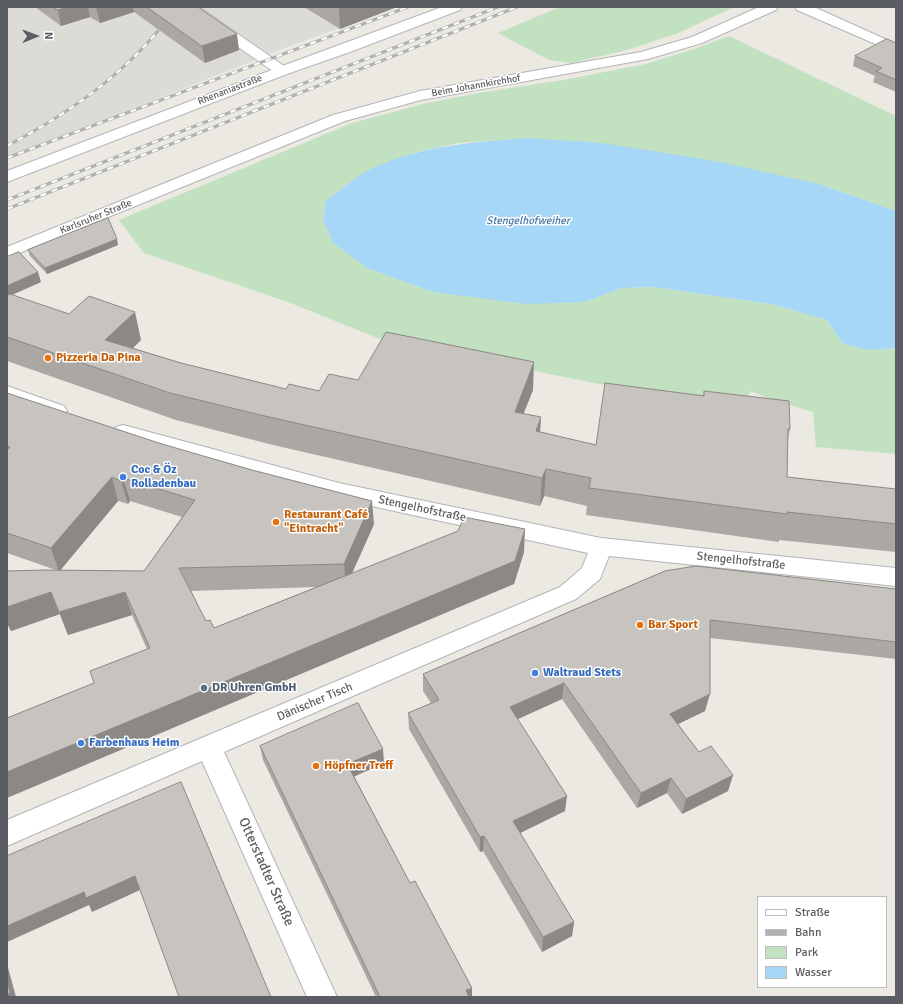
<!DOCTYPE html>
<html>
<head>
<meta charset="utf-8">
<style>
  body { margin:0 }
  #map { position:relative; width:903px; height:1004px; overflow:hidden; background:#ebe9e1; font-family:Signika,sans-serif }
  canvas { display:block }
  .frame { position:absolute; inset:0; border:8px solid #5a5d61; pointer-events:none }
  .legend { position:absolute; left:757px; top:896px; width:130px; height:92px; box-sizing:border-box; background:#fff; border:1px solid #bdbec0; margin:0; padding:5px 7px; list-style:none; font-size:12px; color:#5a5d61 }
  .legend li { display:flex; align-items:center; gap:8px; height:20px }
  .legend b { width:20px; border:1px solid #bdbec0 }
  .north { position:absolute; left:16px; top:16px; width:40px; height:40px; -webkit-text-stroke:3px #fff; paint-order:stroke; rotate:89deg; font-size:11px; font-weight:700; line-height:16px; text-align:center; color:#5a5d61 }
  .north::after { content:''; display:block; margin:auto; width:14px; height:18px; background:#5a5d61; clip-path:polygon(50% 0,100% 100%,50% 72%,0 100%) }
</style>
</head>
<body>
<div id="map">
<canvas width="903" height="1004"></canvas>
<div class="frame"></div>
<ul class="legend">
<li><b style="height:5px;background:#fff"></b>Straße</li>
<li><b style="height:5px;background:#b0b1b1"></b>Bahn</li>
<li><b style="height:11px;background:#c1e1c0"></b>Park</li>
<li><b style="height:11px;background:#a6d7f7"></b>Wasser</li>
</ul>
<div class="north">N</div>
</div>
<script>
const ctx = document.querySelector('canvas').getContext('2d');
ctx.lineJoin = 'round';
function fillPath(path, color) { ctx.fillStyle = color; ctx.fill(path, 'evenodd'); }
function strokePath(path, color, width, dash) { ctx.strokeStyle = color; ctx.lineWidth = width; ctx.lineCap = dash ? 'butt' : 'round'; ctx.setLineDash(dash || []); ctx.stroke(path); }
function write(font, color, halo, rows, align = 'center') {
  ctx.font = font + ' Signika,sans-serif'; ctx.lineWidth = 3; ctx.setLineDash([]); ctx.textBaseline = 'middle'; ctx.strokeStyle = halo; ctx.fillStyle = color; for (const [text, x, y, turn = 0] of rows) {
    ctx.save(); ctx.translate(x, y); ctx.rotate((+turn || 0) * Math.PI / 180); ctx.textAlign = isNaN(turn) ? turn : align; if (halo) ctx.strokeText(text, 0, 0); ctx.fillText(text, 0, 0); ctx.restore();
  }
}
const industrial = new Path2D(`
  M 7,7 L 398,7 L 282,49 L 7,159 Z`);
const green = new Path2D(`
  M 560,7 L 734,7 L 678,33 L 627,50 L 571,63 L 549,60 L 498,33 Z
  M 729,36 L 896,116 L 896,211 L 819,184 L 528,138 L 459,143 L 417,152 L 373,168 L 348,183 L 326,201 L 323,220 L 333,243 L 369,269 L 433,292 L 584,302 L 622,288 L 654,287 L 771,304 L 827,320 L 842,343 L 865,350 L 896,348 L 896,454 L 816,447 L 813,412 L 770,399 L 751,391 L 739,412 L 385,341 L 288,302 L 144,253 L 119,220 L 352,123 L 427,103 L 485,92 L 563,80 L 646,64 L 697,48 Z`);
const water = new Path2D(`
  M 528,138 L 602,143 L 715,161 L 819,184 L 896,211 L 896,348 L 865,350 L 842,343 L 827,320 L 771,304 L 654,287 L 622,288 L 584,302 L 526,304 L 433,292 L 369,269 L 333,243 L 323,220 L 326,201 C 341,189 356,176 373,168 C 423,145 475,142 528,138 Z`);
const street = new Path2D(`
  M 183,7 L 199,7 L 287,68 L 289,71 L 287,74 L 282,75 L 277,74 L 185,10 Z
  M 759,7 L 778,7 L 776,10 L 702,43 L 648,59 L 421,100 L 345,121 L 7,258 L 7,247 L 333,115 L 420,91 L 641,52 L 692,37 Z
  M 795,7 L 814,7 L 896,44 L 896,53 L 797,10 Z
  M 7,386 L 64,406 L 67,411 L 64,416 L 57,418 L 7,400 Z
  M 123,425 L 339,483 L 601,538 L 896,568 L 896,586 L 609,556 L 600,579 L 576,599 L 224,752 L 337,997 L 307,997 L 202,761 L 7,846 L 7,820 L 560,587 L 582,568 L 588,553 L 339,499 L 116,437 L 113,432 L 116,427 Z`);
const secondary = new Path2D(`
  M 442,7 L 462,7 L 460,10 L 350,52 L 287,74 L 7,182 L 7,171 L 277,68 Z`);
const rail = new Path2D(`
  M 7,146 C 76,109 130,71 177,7
  M 7,158 L 408,7
  M 7,200 L 498,7
  M 7,209 L 517,7`);
const wall = new Path2D(`
  M 35,7 L 198,7 L 239,50 L 205,63 L 134,12 L 100,23 L 90,17 L 61,26 Z
  M 304,7 L 397,7 L 340,29 Z
  M 896,43 L 896,92 L 873,82 L 875,76 L 853,66 L 855,56 Z
  M 118,245 L 47,274 L 30,256 L 28,250 Z
  M 7,257 L 41,282 L 12,295 L 141,340 L 133,348 L 181,363 L 286,389 L 319,391 L 358,380 L 533,390 L 523,414 L 541,417 L 540,432 L 596,445 L 703,396 L 704,391 L 790,429 L 788,438 L 787,477 L 896,489 L 896,552 L 779,540 L 779,542 L 586,515 L 587,506 L 544,496 L 540,506 L 273,445 L 176,420 L 7,361 Z
  M 7,393 L 374,524 L 352,573 L 524,552 L 514,584 L 94,683 L 147,649 L 132,615 L 68,635 L 60,614 L 11,631 L 7,623 L 7,571 L 56,570 L 7,553 ZM 118,501 L 128,504 L 130,501 L 182,517 L 144,571 L 60,570 ZM 316,587 L 214,628 L 206,621 L 191,591 Z
  M 665,571 L 896,589 L 896,659 L 710,638 L 705,711 L 678,724 L 699,752 L 733,775 L 728,791 L 682,814 L 667,793 L 637,808 L 562,699 L 518,719 L 565,811 L 520,833 L 574,922 L 572,936 L 542,952 L 483,851 L 480,852 L 409,729 L 408,713 L 431,703 L 423,691 L 423,674 Z
  M 260,746 L 384,763 L 354,776 L 410,883 L 472,997 L 376,997 L 263,760 Z`);
const shadedWall = new Path2D(`
  M 67,7 L 88,7 L 90,17 L 61,26 L 58,10 Z
  M 96,7 L 133,7 L 134,12 L 100,23 Z
  M 342,7 L 397,7 L 340,29 L 339,8 Z
  M 237,34 L 239,50 L 205,63 L 202,46 Z
  M 117,239 L 118,245 L 47,274 L 45,268 Z
  M 38,272 L 41,282 L 7,297 L 7,286 Z
  M 135,312 L 141,340 L 112,368 L 105,340 Z
  M 534,362 L 533,390 L 513,440 L 515,412 Z
  M 541,417 L 539,445 L 536,431 Z
  M 546,469 L 544,496 L 540,506 L 542,478 Z
  M 112,477 L 118,501 L 59,572 L 51,548 Z
  M 123,478 L 130,501 L 128,504 L 121,481 Z
  M 372,501 L 374,524 L 346,587 L 344,564 Z
  M 525,529 L 524,552 L 514,584 L 7,798 L 7,772 Z
  M 51,592 L 60,614 L 11,631 L 7,623 L 7,607 Z
  M 125,592 L 132,615 L 68,635 L 59,612 Z
  M 564,683 L 562,699 L 509,723 L 510,707 Z
  M 710,694 L 705,711 L 666,730 L 670,714 Z
  M 383,749 L 384,763 L 349,779 L 347,764 Z
  M 733,775 L 728,791 L 682,814 L 686,799 Z
  M 671,778 L 667,793 L 637,808 L 641,793 Z
  M 567,796 L 565,811 L 512,837 L 513,821 Z
  M 484,836 L 483,851 L 480,852 L 480,837 Z
  M 135,876 L 140,890 L 92,912 L 89,905 L 7,942 L 7,926 L 84,892 Z
  M 574,922 L 572,936 L 542,952 L 543,937 Z
  M 7,964 L 16,997 L 7,997 Z
  M 472,988 L 472,997 L 466,997 L 466,990 Z`);
const building = new Path2D(`
  M 53,7 L 67,7 L 58,10 Z
  M 147,7 L 198,7 L 237,34 L 202,46 Z
  M 887,39 L 896,43 L 896,80 L 876,71 L 882,68 L 855,56 Z
  M 108,218 L 117,239 L 45,268 L 28,250 Z
  M 19,252 L 38,272 L 7,286 L 7,257 Z
  M 10,294 L 69,314 L 89,296 L 135,312 L 105,340 L 181,363 L 286,389 L 289,384 L 319,391 L 329,374 L 358,380 L 386,332 L 534,362 L 515,412 L 541,417 L 536,431 L 596,445 L 605,383 L 704,396 L 704,391 L 789,401 L 790,429 L 788,429 L 787,477 L 896,489 L 896,524 L 787,512 L 787,514 L 589,488 L 591,478 L 546,469 L 542,478 L 269,417 L 170,393 L 7,337 L 7,296 Z
  M 7,393 L 162,444 L 252,470 L 372,501 L 344,564 L 179,568 L 206,621 L 210,620 L 214,628 L 458,531 L 464,517 L 525,529 L 515,561 L 7,772 L 7,718 L 94,683 L 90,671 L 150,648 L 125,592 L 59,612 L 51,592 L 7,607 L 7,571 L 43,570 L 144,571 L 195,500 L 123,478 L 121,481 L 112,477 L 51,548 L 7,533 L 7,450 L 10,447 L 7,446 Z
  M 696,566 L 896,589 L 896,642 L 710,620 L 710,694 L 670,714 L 699,752 L 711,746 L 733,775 L 686,799 L 671,778 L 641,793 L 564,683 L 510,707 L 567,796 L 513,821 L 574,922 L 543,937 L 484,836 L 480,837 L 408,713 L 439,700 L 423,674 L 665,571 Z
  M 358,703 L 383,749 L 347,764 L 410,883 L 415,881 L 472,988 L 466,990 L 469,997 L 380,997 L 260,746 Z
  M 181,782 L 271,997 L 179,997 L 135,876 L 86,898 L 84,892 L 7,926 L 7,856 Z
  M 7,980 L 10,993 L 7,994 Z`);
const markers = [
  [48,358,4,"#e8710a"],
  [123,477,4,"#3f7fe0"],
  [276,522,4,"#e8710a"],
  [640,625,4,"#e8710a"],
  [535,673,4,"#3f7fe0"],
  [204,688,4,"#5c6f8a"],
  [81,743,4,"#3f7fe0"],
  [316,766,4,"#e8710a"]
];
const farStreetnames = [
  ["Beim Johannkirchhof",476,86,-10],
  ["Rhenaniastraße",230,90,-21],
  ["Karlsruher Straße",96,217,-22]
];
const farWaternames = [
  ["Stengelhofweiher",528,221]
];
const foodNames = [
  ["Pizzeria Da Pina",56,358],
  ["Restaurant Café",284,515],
  ["\"Eintracht\"",284,529],
  ["Bar Sport",648,625],
  ["Höpfner Treff",324,766]
];
const shopNames = [
  ["Coc & Öz",131,470],
  ["Rolladenbau",131,484],
  ["Waltraud Stets",543,673],
  ["Farbenhaus Heim",89,743]
];
const streetNames = [
  ["Stengelhofstraße",422,509,12],
  ["Stengelhofstraße",741,561,6],
  ["Dänischer Tisch",315,702,-23]
];
const serviceNames = [
  ["DR Uhren GmbH",212,688]
];
const nearStreetnames = [
  ["Otterstadter Straße",266,872,66]
];
fillPath(industrial, '#dddbd6');
fillPath(green, '#c1e1c0');
fillPath(water, '#a6d7f7');
strokePath(street, '#b2b4b8', 2);
strokePath(secondary, '#b3b6bb', 2);
fillPath(street, '#fff');
fillPath(secondary, '#fff');
strokePath(rail, '#b0b1b1', 3);
strokePath(rail, '#fff', 2, [6]);
fillPath(wall, '#aba8a3');
fillPath(shadedWall, '#8b8885');
fillPath(building, '#c7c3be');
strokePath(building, '#8b8885', 1);
for (const [x, y, r, color] of markers) { const dot = new Path2D(); dot.arc(x, y, r, 0, 2 * Math.PI); ctx.fillStyle = color; ctx.fill(dot); strokePath(dot, '#fff', 1.5); }
write('10px', '#5a5d61', '#fff', farStreetnames);
write('italic 11px', '#4578a6', '#fff', farWaternames);
write('bold 12px', '#c56008', '#fff', foodNames, 'left');
write('bold 12px', '#366cbe', '#fff', shopNames, 'left');
write('12px', '#5a5d61', '#fff', streetNames);
write('bold 12px', '#4e5e75', '#fff', serviceNames, 'left');
write('14px', '#5a5d61', '#fff', nearStreetnames);
</script>
</body>
</html>
